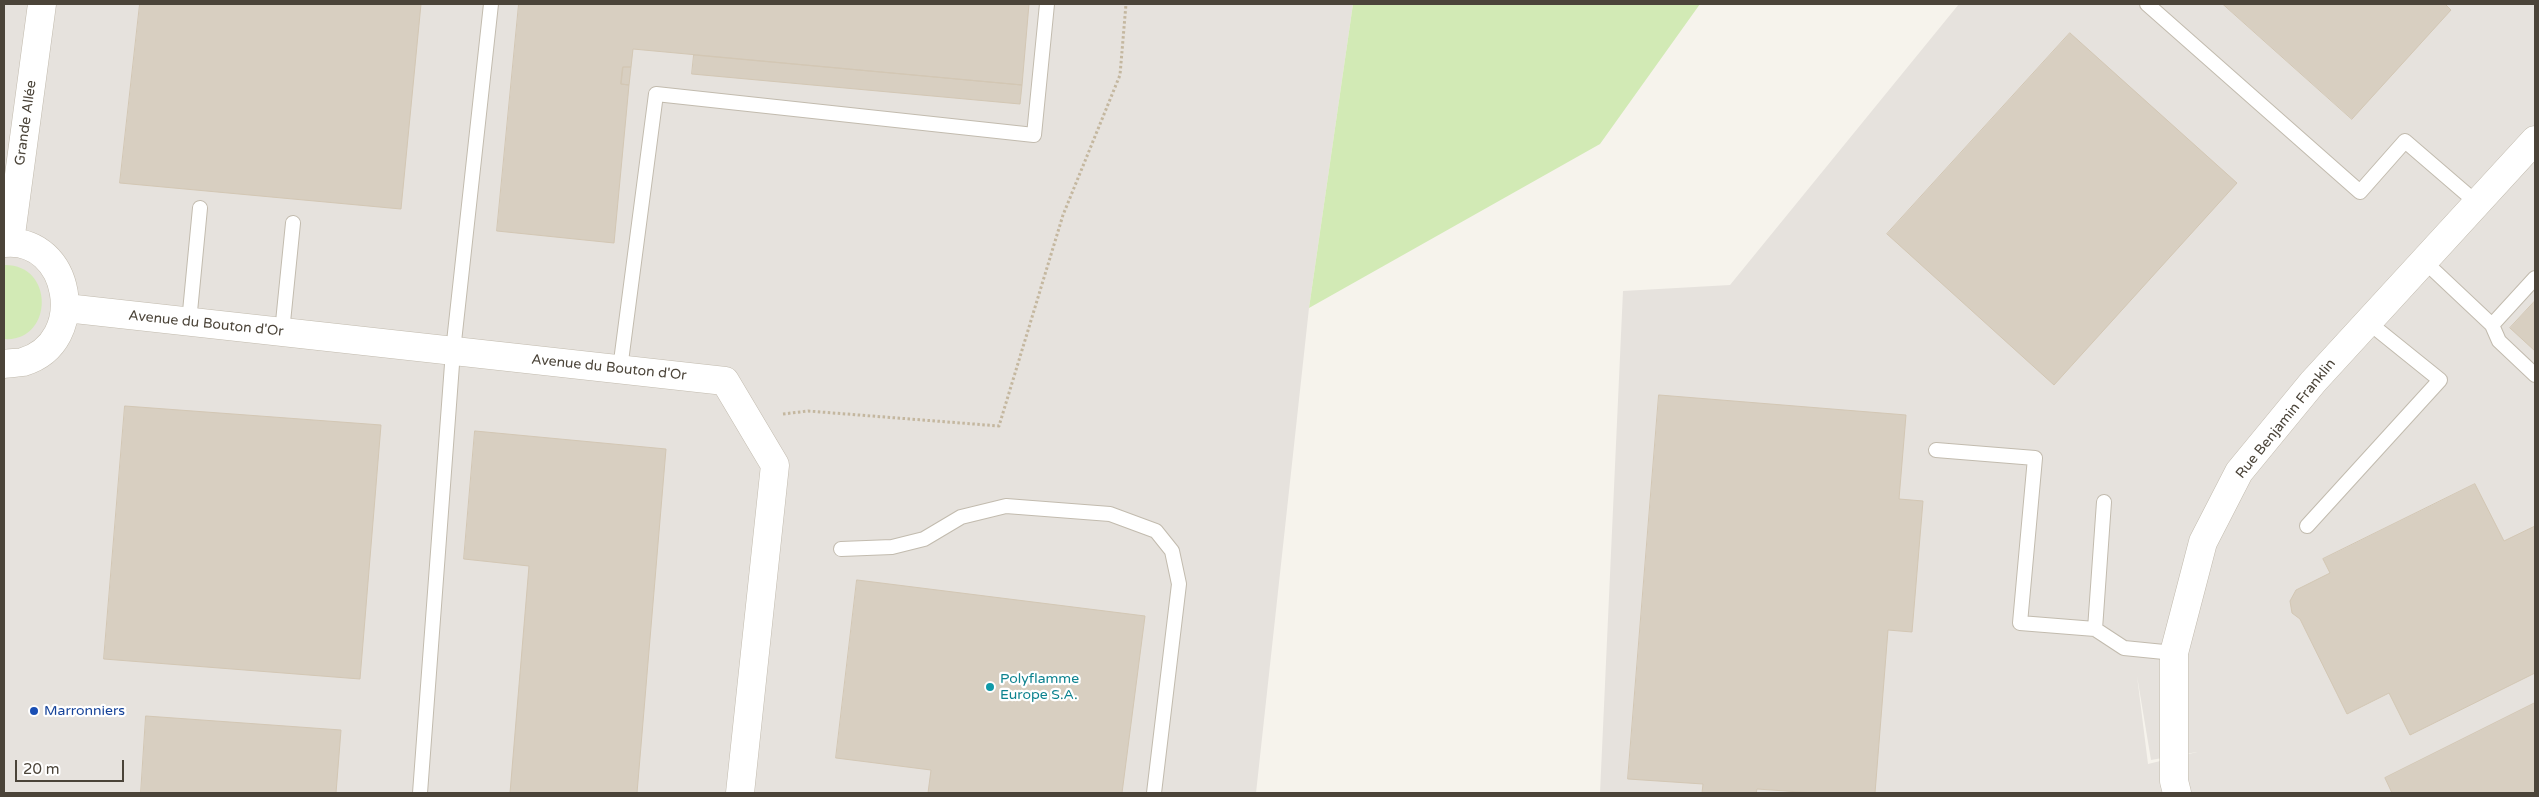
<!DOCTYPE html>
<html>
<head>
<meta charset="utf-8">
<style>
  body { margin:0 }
  #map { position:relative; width:2539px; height:797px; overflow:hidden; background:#f6f3ec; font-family:"Varela Round",sans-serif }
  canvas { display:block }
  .frame { position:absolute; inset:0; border:5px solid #4b4439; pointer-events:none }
  .scale { position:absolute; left:15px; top:760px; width:109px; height:22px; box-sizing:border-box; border:2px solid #4b4439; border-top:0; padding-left:6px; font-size:15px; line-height:18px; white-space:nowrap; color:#4b4439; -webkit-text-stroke:4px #fff; paint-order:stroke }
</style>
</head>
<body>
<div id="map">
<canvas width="2539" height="797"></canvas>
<div class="frame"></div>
<div class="scale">20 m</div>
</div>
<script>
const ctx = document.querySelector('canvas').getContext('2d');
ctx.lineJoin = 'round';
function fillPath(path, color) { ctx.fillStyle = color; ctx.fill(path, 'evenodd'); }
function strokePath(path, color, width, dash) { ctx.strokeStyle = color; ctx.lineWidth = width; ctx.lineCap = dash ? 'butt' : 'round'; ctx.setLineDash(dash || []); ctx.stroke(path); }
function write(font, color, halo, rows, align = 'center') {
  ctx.font = font + ' "Varela Round",sans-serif'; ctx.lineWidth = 4.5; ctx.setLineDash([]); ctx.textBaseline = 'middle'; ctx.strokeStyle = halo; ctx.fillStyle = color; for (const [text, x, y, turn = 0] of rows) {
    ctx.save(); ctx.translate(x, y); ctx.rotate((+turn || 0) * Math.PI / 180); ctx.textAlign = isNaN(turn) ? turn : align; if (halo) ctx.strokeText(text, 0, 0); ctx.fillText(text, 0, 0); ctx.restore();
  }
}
const industrial = new Path2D(`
  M 4,4 L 1353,4 L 1309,308 L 1256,793 L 4,793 Z
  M 1959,4 L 2535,4 L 2535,793 L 1600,793 L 1623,291 L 1730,285 ZM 2137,676 L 2151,760 L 2197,752 L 2148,764 Z`);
const green = new Path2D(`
  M 1353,4 L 1700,4 L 1600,144 L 1309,308 Z
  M 4,265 C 56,264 53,343 4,339 Z`);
const building = new Path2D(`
  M 140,4 L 421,4 L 401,209 L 120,183 Z
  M 519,4 L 1029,4 L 1022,85 L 633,49 L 631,67 L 623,67 L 621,84 L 629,85 L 614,243 L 497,231 Z
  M 2223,4 L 2445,4 L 2451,10 L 2352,119 Z
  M 2070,33 L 2237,183 L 2054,385 L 1887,234 Z
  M 694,55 L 1022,85 L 1020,104 L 692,74 Z
  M 623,67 L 631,67 L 629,85 L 621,84 Z
  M 2535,301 L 2535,351 L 2510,328 Z
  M 1659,395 L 1906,415 L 1899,499 L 1923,501 L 1912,632 L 1888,630 L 1875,793 L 1814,793 L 1757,789 L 1756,793 L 1702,793 L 1703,784 L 1628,779 Z
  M 125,406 L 381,425 L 360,679 L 104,659 Z
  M 475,431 L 666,449 L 637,793 L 510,793 L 529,566 L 464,559 Z
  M 2475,484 L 2504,541 L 2535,526 L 2535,673 L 2410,735 L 2389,693 L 2347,714 L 2300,619 L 2292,613 L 2290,601 L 2296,590 L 2330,573 L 2323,559 Z
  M 857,580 L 1145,616 L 1122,793 L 928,793 L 931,770 L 836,758 Z
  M 2535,703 L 2535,793 L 2392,793 L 2385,778 Z
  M 146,716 L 341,730 L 336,793 L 141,793 Z`);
const path = new Path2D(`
  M 783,414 L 808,411 L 999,426 L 1063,215 L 1120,75 L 1126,4`);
const lane = new Path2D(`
  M 2147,4 L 2360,192 L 2405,141 L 2477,203
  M 2424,261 L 2492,325
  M 2535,278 L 2492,325 L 2499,341 L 2535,375
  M 189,322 L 200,208
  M 282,332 L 293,223
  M 620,369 L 656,94 L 1034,135 L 1047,4
  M 1936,450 L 2035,458 L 2020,623 L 2095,629 L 2124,648 L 2174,653
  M 2307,526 L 2440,380 L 2368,322
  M 841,549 L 892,547 L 924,539 L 961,517 L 1006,506 L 1110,514 L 1156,531 L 1172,551 L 1179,584 L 1154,793
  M 2095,629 L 2104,502
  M 420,793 L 453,351 L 491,4`);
const street = new Path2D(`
  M 10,242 L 42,4
  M 4,243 C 71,236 90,342 23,362 C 17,363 10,363 4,364
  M 66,308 L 725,381 L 775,465 L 740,793
  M 2177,793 L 2174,781 L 2174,653 L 2203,542 L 2239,472 L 2313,382 L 2535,140`);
const markers = [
  [990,687,5,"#0f9aa8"],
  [34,711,5,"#1a4fb4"]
];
const streetNames = [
  ["Grande Allée",26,123,-82],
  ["Avenue du Bouton d'Or",206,324,6],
  ["Avenue du Bouton d'Or",609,368,6],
  ["Rue Benjamin Franklin",2286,419,-51]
];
const cultureNames = [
  ["Polyflamme",1000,679],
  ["Europe S.A.",1000,695]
];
const transitNames = [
  ["Marronniers",44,711]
];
fillPath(industrial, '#e6e2dd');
fillPath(green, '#d2eab5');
fillPath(building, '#d8cfc1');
strokePath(building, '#d3c7b4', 1);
strokePath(lane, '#c2bbae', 16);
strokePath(street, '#c2bbae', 29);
strokePath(path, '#c4b79f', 3, [2.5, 2.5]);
strokePath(lane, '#fff', 14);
strokePath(street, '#fff', 28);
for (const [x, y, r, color] of markers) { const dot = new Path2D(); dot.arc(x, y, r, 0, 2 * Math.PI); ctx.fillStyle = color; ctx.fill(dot); strokePath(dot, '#fff', 2); }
write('14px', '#4b4439', '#fff', streetNames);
write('14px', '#0d838f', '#fff', cultureNames, 'left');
write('14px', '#164399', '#fff', transitNames, 'left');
</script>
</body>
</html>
